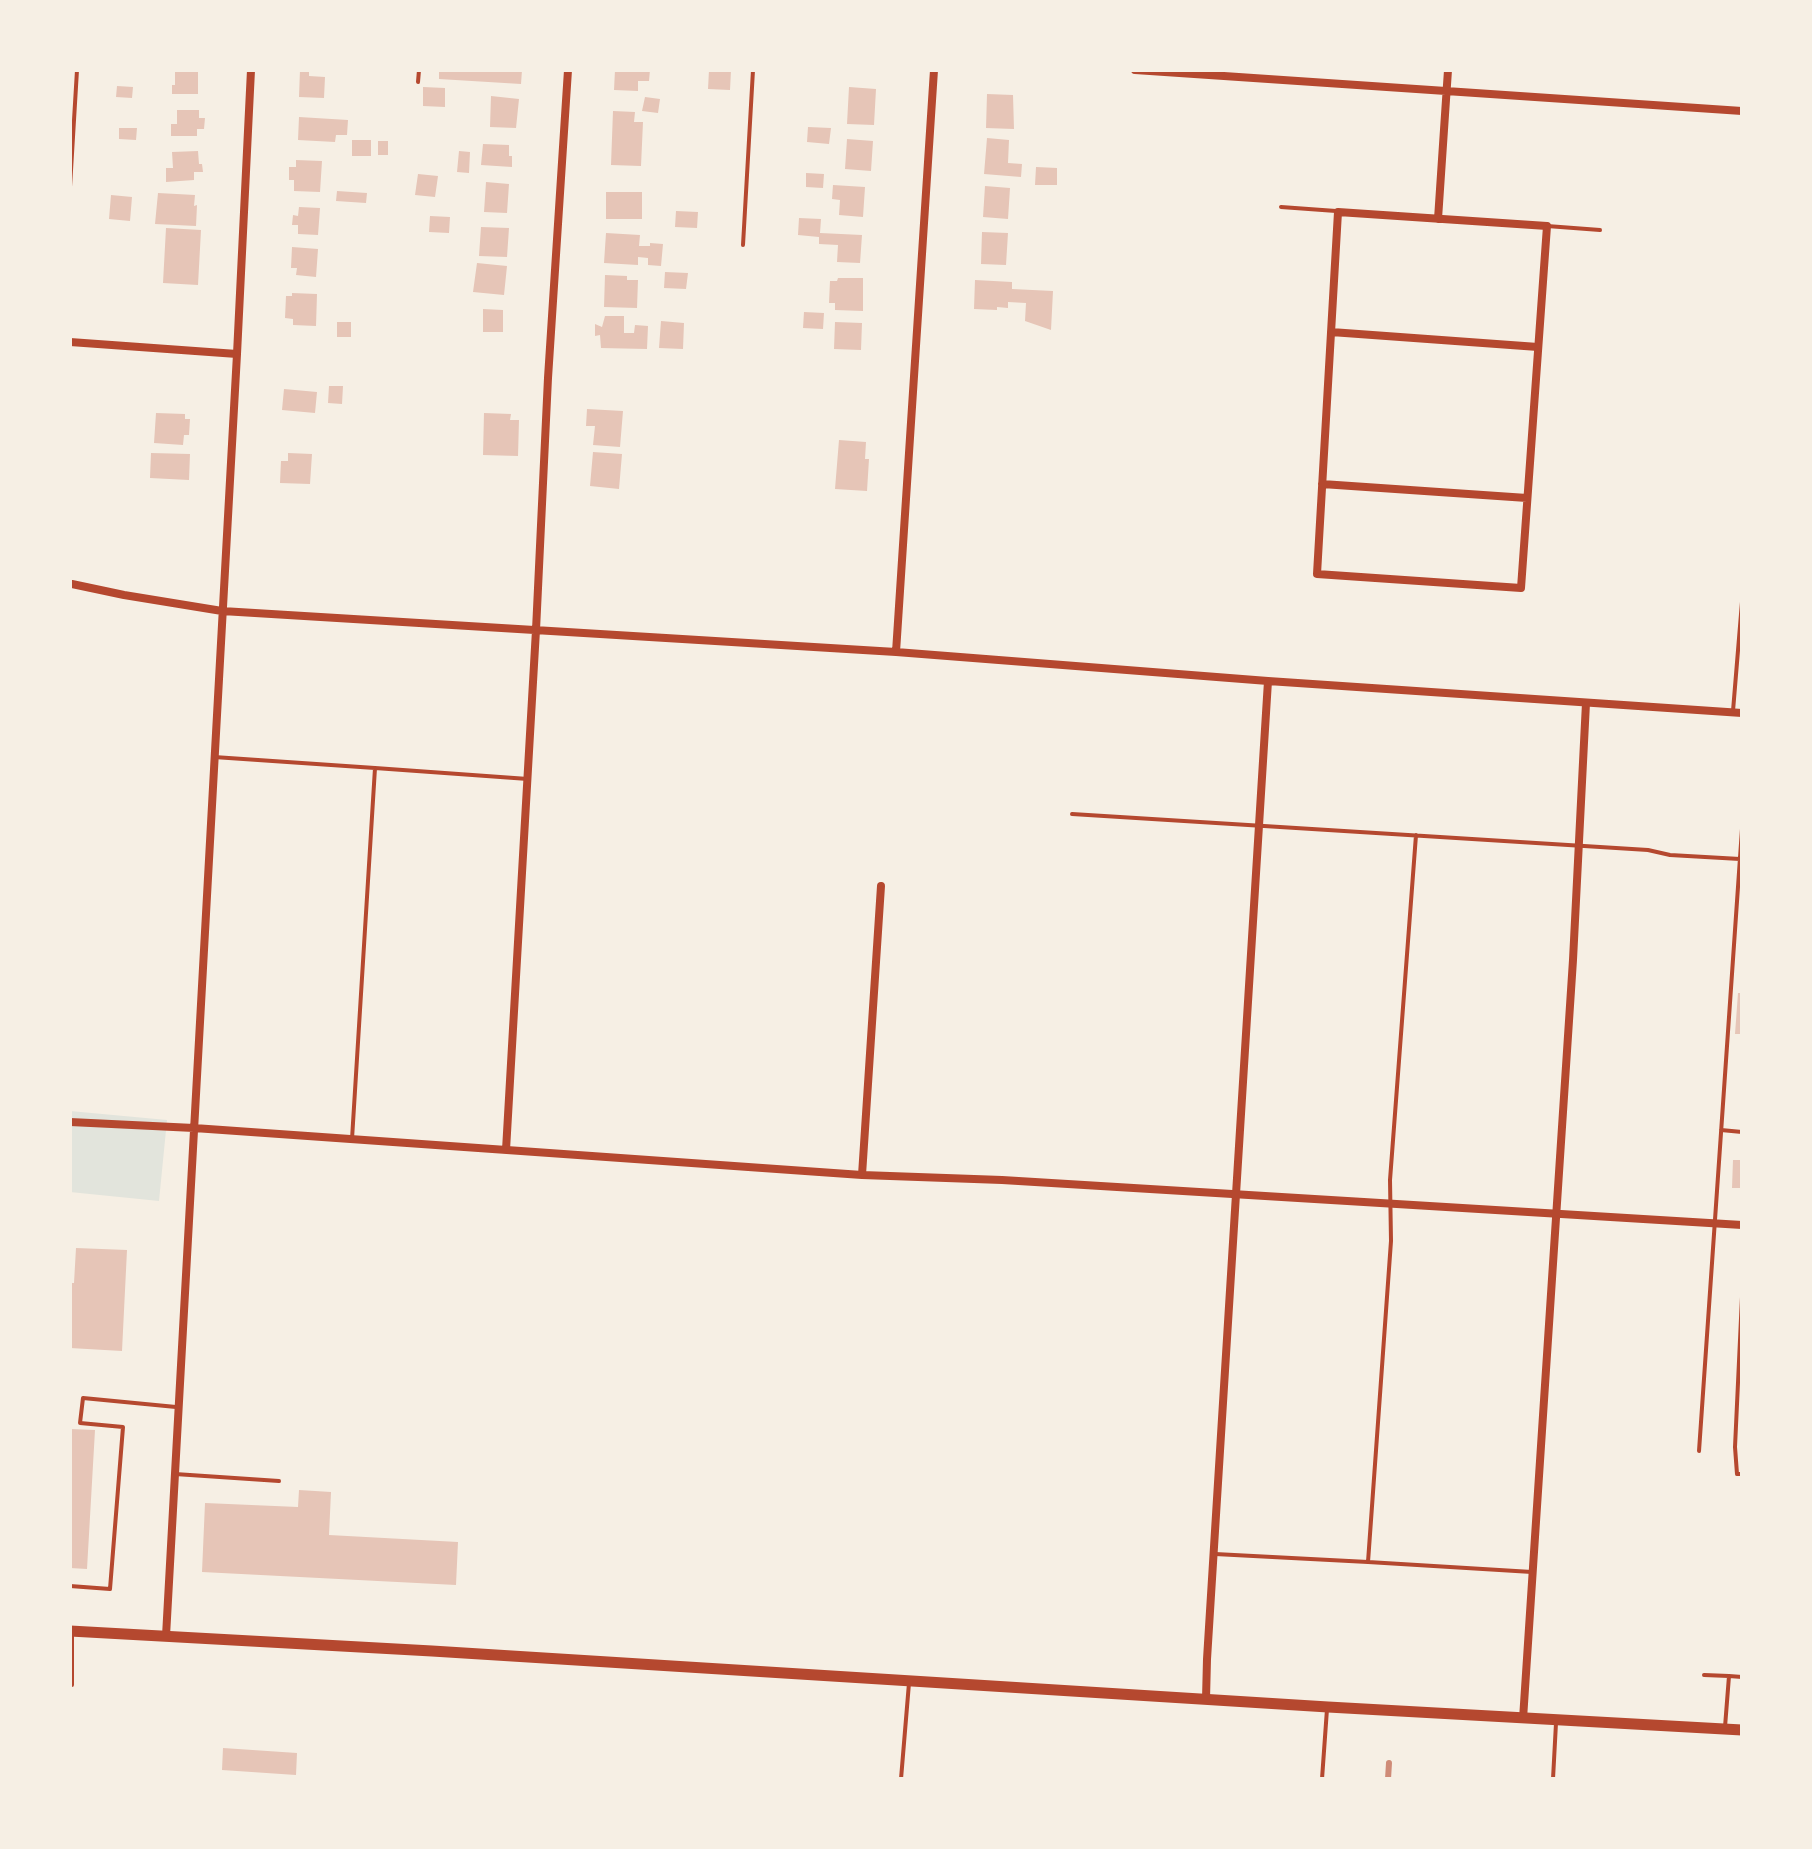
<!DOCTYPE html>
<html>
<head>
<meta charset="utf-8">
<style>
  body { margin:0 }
  #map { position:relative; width:1812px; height:1849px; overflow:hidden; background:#f6efe4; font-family:"DM Sans",sans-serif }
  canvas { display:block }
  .frame { position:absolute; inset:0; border:72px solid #f6efe4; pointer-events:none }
</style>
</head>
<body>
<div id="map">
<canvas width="1812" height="1849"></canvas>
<div class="frame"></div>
</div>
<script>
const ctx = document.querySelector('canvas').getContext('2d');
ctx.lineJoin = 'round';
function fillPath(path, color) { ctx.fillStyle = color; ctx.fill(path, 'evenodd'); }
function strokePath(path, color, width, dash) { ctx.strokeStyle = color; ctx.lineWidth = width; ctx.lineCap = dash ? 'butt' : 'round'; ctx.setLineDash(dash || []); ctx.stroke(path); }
const green = new Path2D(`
  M 70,1111 L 167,1120 L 159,1201 L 70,1192 Z`);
const building = new Path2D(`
  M 175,70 L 198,70 L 198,94 L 172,94 L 172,85 L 175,85 Z
  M 300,70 L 309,70 L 309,76 L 325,77 L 324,98 L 299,97 Z
  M 439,70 L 522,70 L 521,84 L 439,79 Z
  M 615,70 L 650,70 L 649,81 L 638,81 L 638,91 L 614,90 Z
  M 709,70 L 731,70 L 730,90 L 708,89 Z
  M 117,86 L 133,87 L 132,98 L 116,97 Z
  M 423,87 L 445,88 L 445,107 L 423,106 Z
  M 849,87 L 876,89 L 874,125 L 847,124 Z
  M 987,94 L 1013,95 L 1014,129 L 986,128 Z
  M 491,96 L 519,99 L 516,128 L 490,127 Z
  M 645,97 L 660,99 L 658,113 L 642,111 Z
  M 177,110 L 199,110 L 199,118 L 205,118 L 204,129 L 197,129 L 197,136 L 171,136 L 171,124 L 177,124 Z
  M 613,111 L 635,112 L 634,122 L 643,122 L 641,166 L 611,165 Z
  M 299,117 L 348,120 L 347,135 L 336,135 L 335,142 L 298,140 Z
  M 808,127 L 831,128 L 829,144 L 807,142 Z
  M 119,128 L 137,128 L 136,140 L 119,139 Z
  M 987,138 L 1009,140 L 1008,163 L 1022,164 L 1021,177 L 984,174 Z
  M 847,139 L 873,141 L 871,171 L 845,169 Z
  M 352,140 L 371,140 L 371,156 L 352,156 Z
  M 378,141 L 388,141 L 388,155 L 378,155 Z
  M 483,144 L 509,145 L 509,156 L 512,156 L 512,167 L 481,165 Z
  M 198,151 L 199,164 L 202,164 L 203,172 L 194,172 L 194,180 L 166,182 L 166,168 L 173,168 L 172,152 Z
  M 459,151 L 470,152 L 469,173 L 457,172 Z
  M 296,160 L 322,161 L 320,192 L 294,191 L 294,180 L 289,180 L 289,167 L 296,167 Z
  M 1036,167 L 1057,168 L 1057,185 L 1035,185 Z
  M 806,173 L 824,174 L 823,188 L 806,187 Z
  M 418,174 L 438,176 L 435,197 L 415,195 Z
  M 486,182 L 509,184 L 507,213 L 484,212 Z
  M 833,185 L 865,187 L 863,217 L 839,215 L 840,200 L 832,199 Z
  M 985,186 L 1010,188 L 1008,219 L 983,217 Z
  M 337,191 L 367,193 L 366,203 L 336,201 Z
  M 606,192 L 642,192 L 642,219 L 606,219 Z
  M 158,193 L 195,195 L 194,206 L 197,205 L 196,226 L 155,224 Z
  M 111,195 L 132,197 L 130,221 L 109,219 Z
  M 299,207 L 320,208 L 318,235 L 298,234 L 298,225 L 292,225 L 293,215 L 298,216 Z
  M 676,211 L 698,212 L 697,228 L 675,227 Z
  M 430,216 L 450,217 L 449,233 L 429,232 Z
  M 799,218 L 821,219 L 820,233 L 862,235 L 860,263 L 837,262 L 838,245 L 819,244 L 819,237 L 798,235 Z
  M 481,227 L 509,228 L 507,257 L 479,256 Z
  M 166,228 L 201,230 L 198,285 L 163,283 Z
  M 982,232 L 1008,233 L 1006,265 L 981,264 Z
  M 606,233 L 640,235 L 639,246 L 650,246 L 650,243 L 663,244 L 661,266 L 648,265 L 648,258 L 638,257 L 638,265 L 604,263 Z
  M 292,247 L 318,249 L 316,277 L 296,275 L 297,268 L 291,268 Z
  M 477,263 L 507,266 L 504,295 L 473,292 Z
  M 665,272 L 688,273 L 686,289 L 664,288 Z
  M 605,275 L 627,276 L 627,280 L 638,280 L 637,308 L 604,307 Z
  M 838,278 L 863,278 L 863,311 L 835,310 L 835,303 L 829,303 L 830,281 L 837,281 Z
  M 975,280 L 1012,282 L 1012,289 L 1053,291 L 1051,330 L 1025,321 L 1026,303 L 1008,302 L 1008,308 L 997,307 L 997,310 L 974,309 Z
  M 292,293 L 317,294 L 316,326 L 293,325 L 293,319 L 285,318 L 286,296 L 292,296 Z
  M 483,309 L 503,310 L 503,332 L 483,332 Z
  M 804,312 L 824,313 L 823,329 L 803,328 Z
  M 605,316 L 624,316 L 624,333 L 634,333 L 635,325 L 648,326 L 647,349 L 601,348 L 600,335 L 595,336 L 595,324 L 602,327 Z
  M 661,321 L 684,323 L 683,349 L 659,348 Z
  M 337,322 L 351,322 L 351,337 L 337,337 Z
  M 835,322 L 862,323 L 861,350 L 834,349 Z
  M 329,386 L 343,386 L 342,404 L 328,403 Z
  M 284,389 L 317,392 L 315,413 L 282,410 Z
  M 587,409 L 623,411 L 620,447 L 593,445 L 595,426 L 586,426 Z
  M 156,413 L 185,414 L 185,419 L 190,419 L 189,435 L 184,435 L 183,445 L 154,443 Z
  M 484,413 L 511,414 L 510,420 L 519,420 L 518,456 L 483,455 Z
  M 839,440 L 866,442 L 865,459 L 869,459 L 867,491 L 835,489 Z
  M 593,452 L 622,454 L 619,489 L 590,486 Z
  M 151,453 L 190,454 L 189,480 L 150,478 Z
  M 288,453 L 312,454 L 310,484 L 280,483 L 281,461 L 288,461 Z
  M 1738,993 L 1742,993 L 1742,1034 L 1735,1034 Z
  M 1733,1160 L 1742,1160 L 1742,1188 L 1732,1188 Z
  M 76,1248 L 127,1250 L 122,1351 L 70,1348 L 70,1283 L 74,1283 Z
  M 70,1429 L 95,1430 L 87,1569 L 70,1568 Z
  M 299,1490 L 331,1492 L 329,1535 L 458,1542 L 456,1585 L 202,1572 L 205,1503 L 298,1507 Z
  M 223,1748 L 297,1753 L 296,1775 L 222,1770 Z`);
const service = new Path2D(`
  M 418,82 L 419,70
  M 70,187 L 77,70
  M 1281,207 L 1336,211
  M 1547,226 L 1600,230
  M 743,245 L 753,70
  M 1733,711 L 1742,602
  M 214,757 L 375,768
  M 1072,814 L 1648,850 L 1670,855 L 1740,859
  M 1721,1130 L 1742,1132
  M 352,1139 L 375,768 L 528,779
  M 1742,1297 L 1735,1447 L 1737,1474 L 1742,1474
  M 1699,1451 L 1742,829
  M 175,1474 L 279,1481
  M 1215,1554 L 1368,1562 L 1391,1241 L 1390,1180 L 1416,835
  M 1368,1562 L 1532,1572
  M 70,1586 L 110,1589 L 123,1427 L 80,1423 L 83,1398 L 176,1407
  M 1704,1675 L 1729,1676
  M 72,1685 L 72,1633
  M 1725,1727 L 1729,1676 L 1742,1677
  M 901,1779 L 909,1683
  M 1322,1779 L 1327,1709
  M 1553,1779 L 1556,1723`);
const minor = new Path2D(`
  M 1135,70 L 1742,111
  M 1338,212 L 1547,226 L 1521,588 L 1317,574 Z
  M 1438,219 L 1448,70
  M 1331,332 L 1538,347
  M 70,342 L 237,354
  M 1322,484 L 1527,498
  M 72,584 L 124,595 L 222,611 L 896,652 L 1268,681 L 1742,713
  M 896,652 L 934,70
  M 70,1122 L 194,1128 L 862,1175 L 1002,1180 L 1742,1225
  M 506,1150 L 536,630 L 548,378 L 568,70
  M 862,1175 L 881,886
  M 166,1636 L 237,354 L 251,70
  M 1206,1699 L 1207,1659 L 1268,681
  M 1523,1719 L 1573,960 L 1586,703`);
const tertiary = new Path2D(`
  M 70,1631 L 432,1651 L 1328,1707 L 1742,1730`);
const rail = new Path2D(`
  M 1388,1779 L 1389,1763`);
fillPath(green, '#e2e4dc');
fillPath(building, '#e6c5b7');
strokePath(service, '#b5482f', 4);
strokePath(minor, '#b5482f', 8);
strokePath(tertiary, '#b5482f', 11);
strokePath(rail, '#cf8b77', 6);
</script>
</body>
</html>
